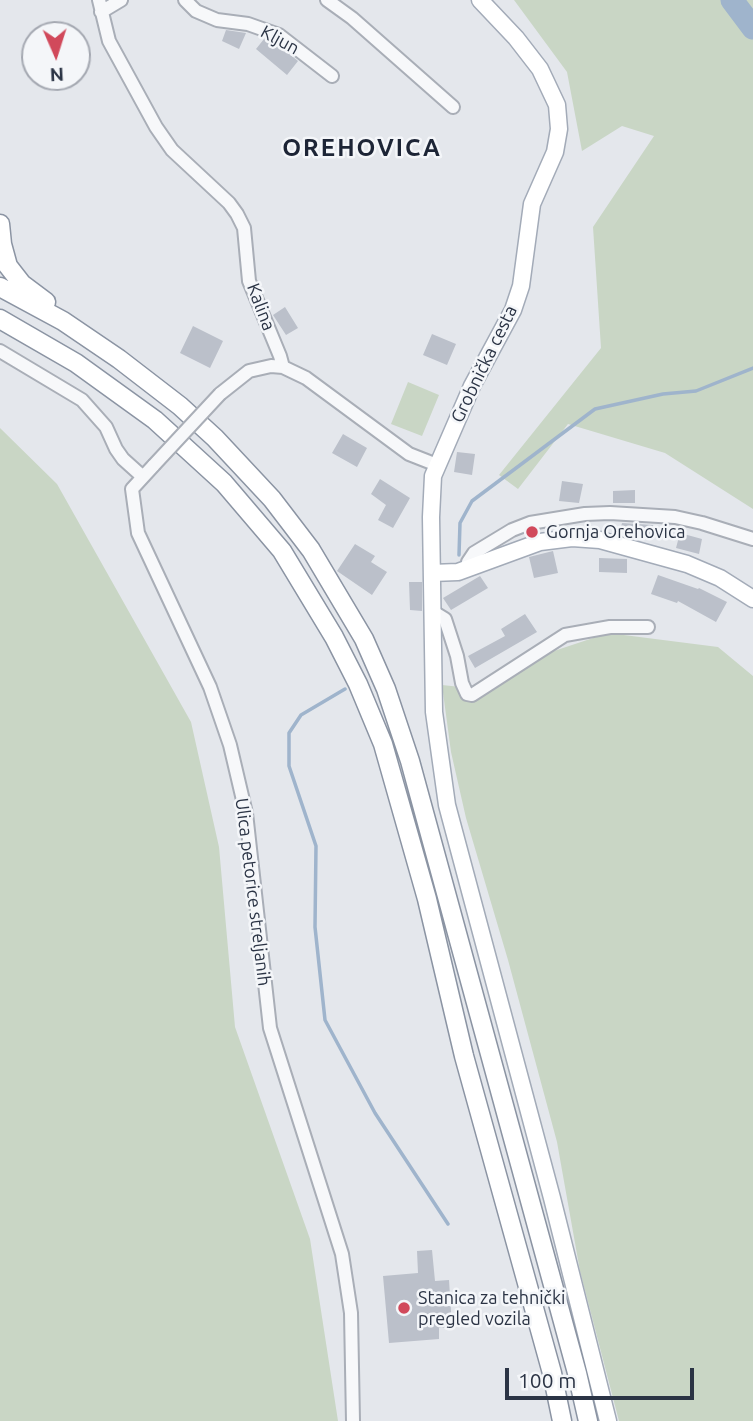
<!DOCTYPE html>
<html>
<head>
<meta charset="utf-8">
<style>
	body { margin:0 }
	#map { position:relative; width:753px; height:1421px; overflow:hidden; background:#e4e7ec; font-family:Ubuntu,sans-serif }
	canvas { display:block }
	.north { position:absolute; left:21px; top:21px; width:70px; height:70px; box-sizing:border-box; background:#f4f6f9; border:2px solid #a4a8b1; border-radius:50%; rotate:177deg; font-size:19px; font-weight:700; line-height:28px; text-align:center; color:#2b3445 }
	.north::after { content:''; display:block; margin:auto; width:24px; height:32px; background:#d1495b; clip-path:polygon(50% 0,100% 100%,50% 72%,0 100%) }
	.scale { position:absolute; left:505px; top:1368px; width:189px; height:32px; box-sizing:border-box; border:4px solid #2b3445; border-top:0; padding-left:9px; font-size:21px; line-height:24px; white-space:nowrap; color:#2b3445; -webkit-text-stroke:5px #f4f6f9; paint-order:stroke }
</style>
</head>
<body>
<div id="map">
<canvas width="753" height="1421"></canvas>
<div class="north">N</div>
<div class="scale">100 m</div>
</div>
<script>
const context = document.querySelector('canvas').getContext('2d');
context.lineJoin = 'round';
function fill(path, color) { context.fillStyle = color; context.fill(path, 'evenodd'); }
const shape = rows => new Path2D(rows.map(r => 'M' + r).join(''));
function stroke(path, color, width, dash) { context.strokeStyle = color; context.lineWidth = width; context.lineCap = dash ? 'butt' : 'round'; context.setLineDash(dash || []); context.stroke(path); }
function label(font, color, halo, rows, align = 'center') {
  context.font = font + ' Ubuntu,sans-serif'; context.lineWidth = 5; context.setLineDash([]); context.textBaseline = 'middle'; context.strokeStyle = halo; context.fillStyle = color; for (const [text, x, y, turn = 0] of rows) {
    context.save(); context.translate(x, y); context.rotate((+turn || 0) * Math.PI / 180); context.textAlign = isNaN(turn) ? turn : align; if (halo) context.strokeText(text, 0, 0); context.fillText(text, 0, 0); context.restore();
  }
}
fill(shape([
	[514,0,753,0,753,509,665,453,568,424,518,489,499,475,601,348,593,227,654,136,622,126,582,151,567,72],
	[408,382,439,395,422,436,391,424],
	[0,428,57,484,191,722,219,847,235,1027,310,1239,338,1421,0,1421],
	[608,633,718,647,753,676,753,1421,619,1421,580,1271,557,1142,508,960,466,818,451,752,442,685,470,688,521,662]
]), '#c9d6c5');
stroke(shape([
	[459,555,460,523,472,501,595,409,663,394,696,391,753,368],
	[345,689,301,715,289,733,289,766,316,846,315,927,325,1020,375,1113,448,1224]
]), '#9fb4cc', 3.5);
stroke(shape([
	[732,0,753,28]
]), '#9fb4cc', 23);
fill(shape([
	[226,30,246,33,239,49,222,41],
	[264,39,275,43,298,61,287,75,256,49],
	[285,307,298,328,286,335,273,315],
	[193,326,223,341,210,368,180,353],
	[432,334,456,344,447,365,423,355],
	[343,434,367,448,357,467,332,453],
	[457,452,475,454,472,475,454,472],
	[380,479,410,498,393,528,378,520,386,505,371,494],
	[562,481,583,484,579,503,559,501],
	[635,490,635,503,613,503,613,491],
	[622,523,653,525,650,538,620,531],
	[680,533,702,539,699,554,676,548],
	[355,544,375,556,371,562,387,572,372,595,337,571],
	[553,551,558,573,534,578,529,557],
	[599,558,627,559,627,573,599,572],
	[658,575,698,589,699,588,727,602,716,622,678,601,677,603,651,594],
	[480,576,488,588,451,610,443,598],
	[409,582,422,582,422,611,410,610],
	[525,614,537,632,475,668,468,656,505,636,501,629],
	[432,1250,435,1281,449,1280,452,1327,439,1328,439,1339,389,1343,383,1276,418,1273,417,1251]
]), '#bbc0ca');
const minor = shape([
	[99,0,109,41,156,127,172,150,229,203,237,214,244,228,249,281,280,356,283,367,306,378,409,454,437,465],
	[185,0,196,11,217,20,248,24,279,35,332,76],
	[327,0,352,18,453,107],
	[101,12,121,0],
	[0,351,82,400,106,427,116,449,123,459,143,477],
	[220,394,249,371,271,366,283,367],
	[154,465,132,489,138,533,210,687,230,745,246,813,270,1028,342,1254,351,1313,353,1421],
	[467,569,468,562,474,553,512,530,530,523,585,514,610,513,675,517,702,523,753,539],
	[432,611,445,619,457,656,462,683,467,694,472,695,565,635,610,627,648,627]
]);
const major = shape([
	[480,0,516,38,540,69,557,105,559,129,555,152,532,204,521,286,513,310,472,386,433,476,431,517,434,712,447,805,552,1198,608,1421],
	[432,573,458,572,540,542,572,538,600,540,687,564,720,578,753,599]
]);
const highway = shape([
	[0,224,2,244,8,266,22,284,46,302],
	[0,287,63,321,119,359,180,406,215,438,272,499,311,550,364,639,386,689,410,761,577,1373,588,1421],
	[0,319,76,363,155,420,224,483,282,551,334,637,358,684,383,744,427,899,464,1056,552,1373,562,1421]
]);
stroke(minor, '#a9aeb7', 16);
stroke(major, '#a3abb8', 19);
stroke(highway, '#8b94a3', 21);
stroke(minor, '#f7f8fa', 12);
stroke(major, '#fff', 16);
stroke(highway, '#fff', 18);
const minorBridge = shape([
	[154,465,220,394]
]);
stroke(minorBridge, '#a9aeb7', 16, []);
stroke(minorBridge, '#f7f8fa', 12);
for (const [x, y, r, color] of [
	[532,532,7,"#d1495b"],
	[404,1308,7,"#d1495b"]
]) { const dot = new Path2D(); dot.arc(x, y, r, 0, 2 * Math.PI); context.fillStyle = color; context.fill(dot); stroke(dot, '#f4f6f9', 2.5); }
label('18px', '#2b3445', '#f4f6f9', [
	["Kljun",280,40,29],
	["Kalina",261,307,69],
	["Grobnička cesta",484,364,-64],
	["Ulica petorice streljanih",253,892,83]
]);
label('18px', '#2b3445', '#f4f6f9', [
	["Gornja Orehovica",546,532],
	["Stanica za tehnički",418,1298],
	["pregled vozila",418,1319]
], 'left');
context.letterSpacing = '2px';
label('bold 24px', '#1d2536', '#f4f6f9', [
	["OREHOVICA",362,148]
]);
context.letterSpacing = '0px';
</script>
</body>
</html>
